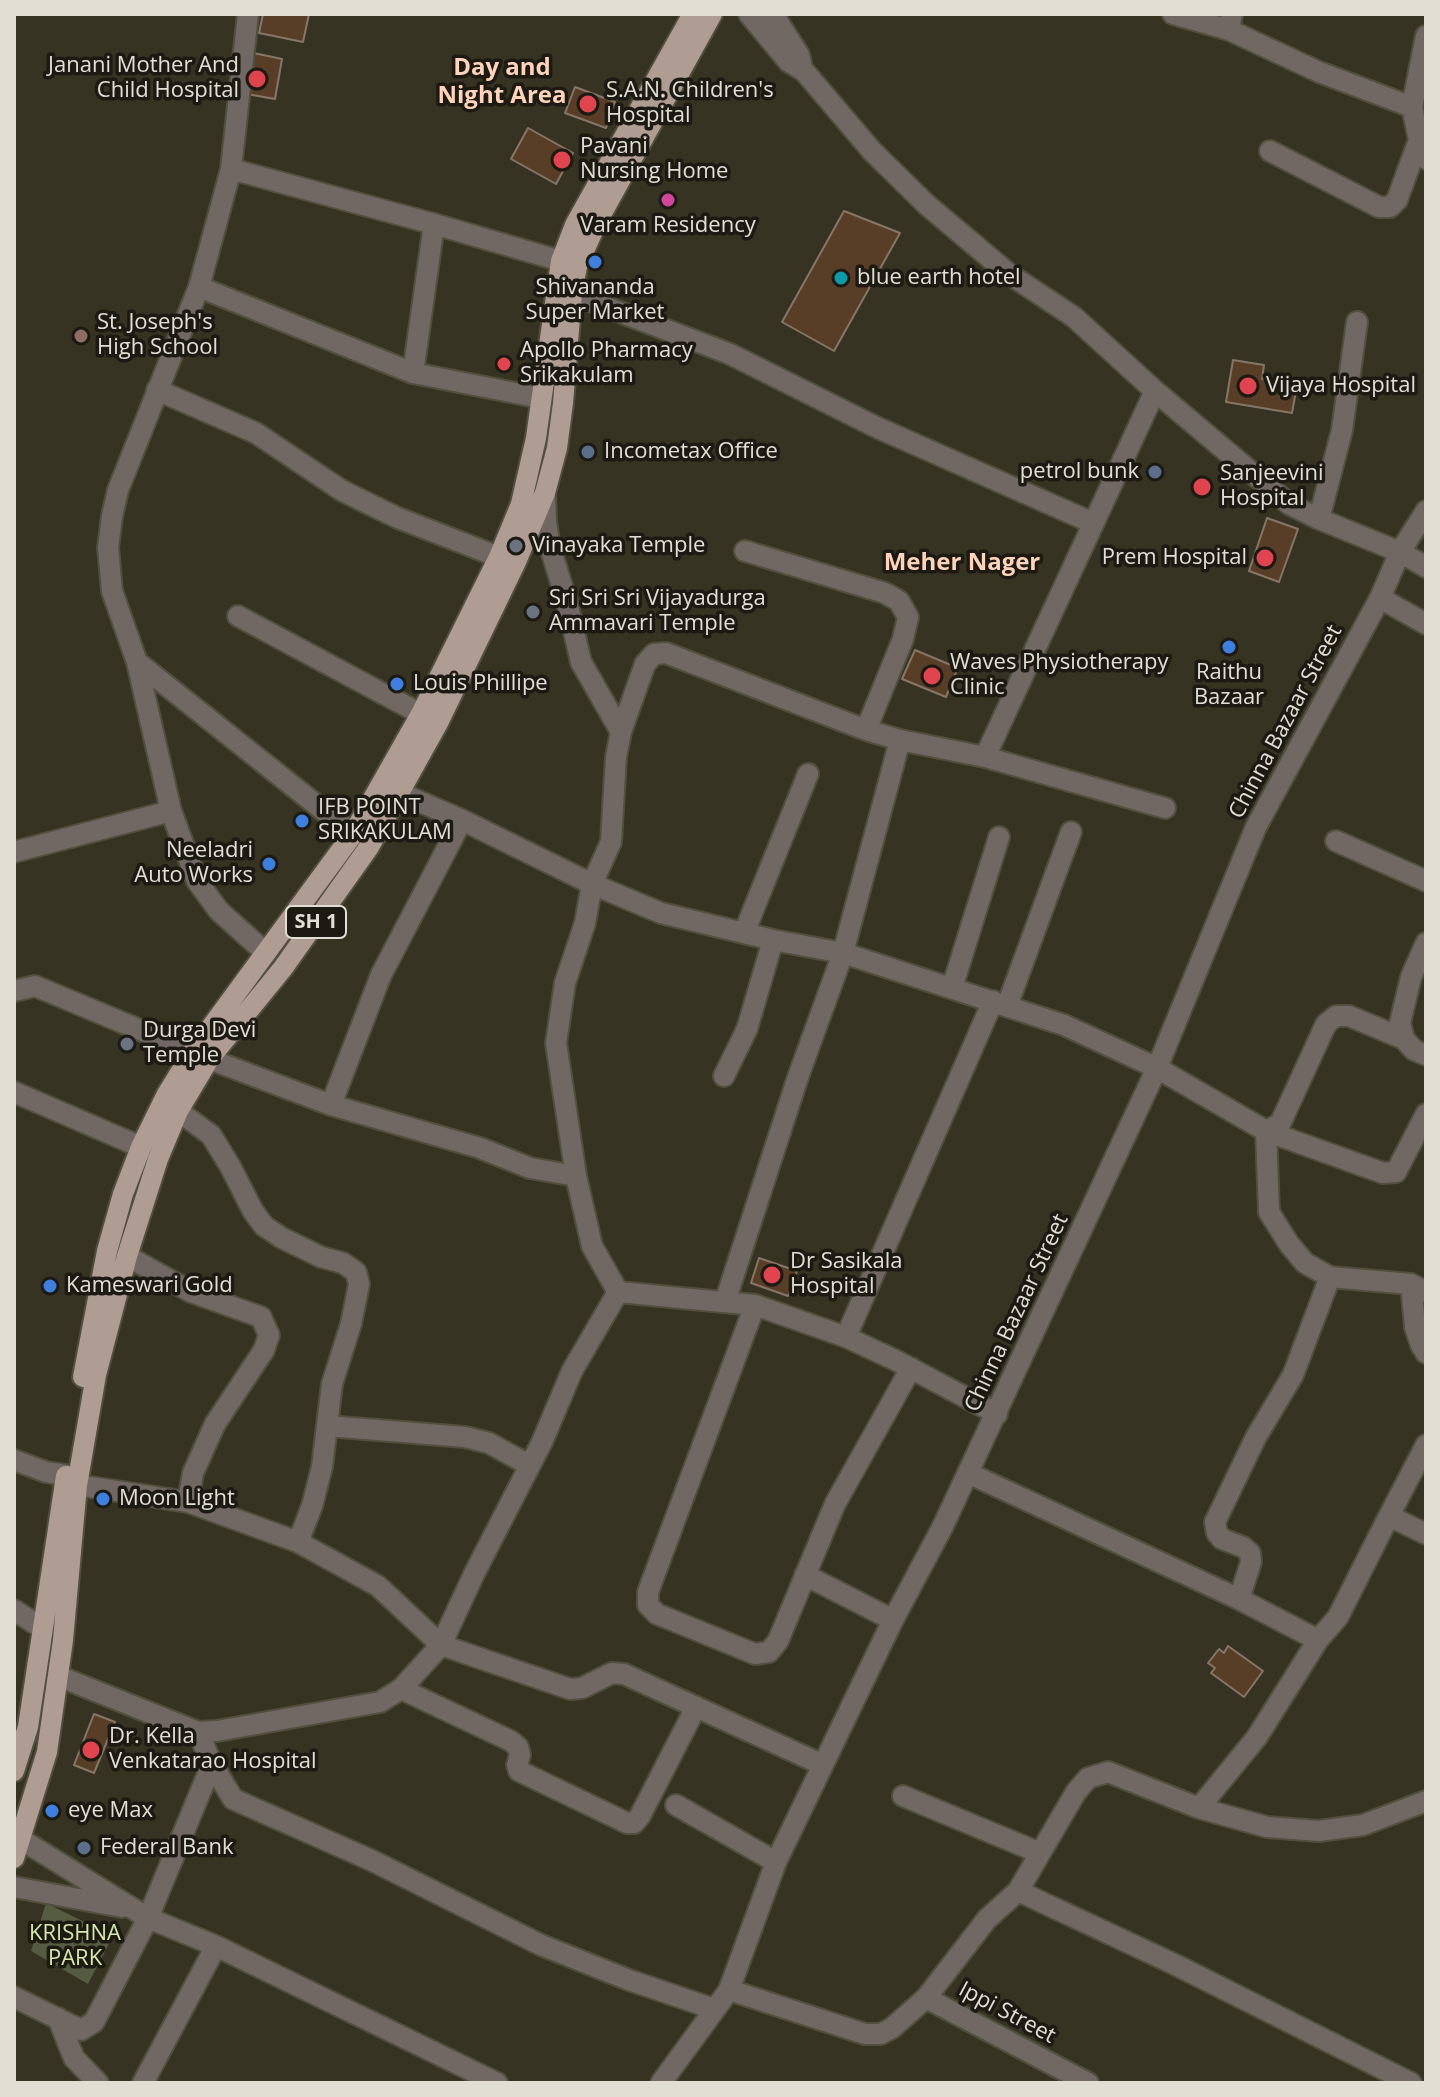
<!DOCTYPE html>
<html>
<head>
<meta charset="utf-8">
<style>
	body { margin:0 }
	#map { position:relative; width:1440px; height:2097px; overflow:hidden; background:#363322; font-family:"Open Sans",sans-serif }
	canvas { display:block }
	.frame { position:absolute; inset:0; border:16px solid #e1dfd4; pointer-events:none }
</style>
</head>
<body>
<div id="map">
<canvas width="1440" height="2097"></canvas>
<div class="frame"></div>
</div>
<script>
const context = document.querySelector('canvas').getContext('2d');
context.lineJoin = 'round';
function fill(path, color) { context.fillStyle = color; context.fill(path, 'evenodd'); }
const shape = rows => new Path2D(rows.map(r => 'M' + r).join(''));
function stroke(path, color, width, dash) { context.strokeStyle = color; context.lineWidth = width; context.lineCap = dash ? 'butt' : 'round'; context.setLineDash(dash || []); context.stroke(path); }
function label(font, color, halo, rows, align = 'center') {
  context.font = font + ' "Open Sans",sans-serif'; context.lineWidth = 7; context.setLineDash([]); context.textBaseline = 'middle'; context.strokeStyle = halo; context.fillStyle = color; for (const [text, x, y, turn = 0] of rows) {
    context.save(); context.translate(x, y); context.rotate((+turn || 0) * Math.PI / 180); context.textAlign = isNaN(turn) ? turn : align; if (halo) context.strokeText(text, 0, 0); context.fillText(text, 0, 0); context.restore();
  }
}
fill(shape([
	[46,1903,113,1936,88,1984,31,1951]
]), '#555c41');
const building = shape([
	[263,14,309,14,303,42,259,33,263,14],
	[249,52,282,59,275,99,241,93,249,52],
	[575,87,615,102,606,128,565,113,575,87],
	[528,128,573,153,556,184,511,159,528,128],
	[844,211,900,233,834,351,782,322,844,211],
	[1233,360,1264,365,1262,379,1297,385,1292,413,1226,402,1233,360],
	[1267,518,1298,529,1279,582,1249,571,1267,518],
	[915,650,958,668,946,697,902,679,915,650],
	[759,1258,797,1271,788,1296,751,1283,759,1258],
	[1228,1646,1263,1671,1244,1697,1211,1673,1215,1668,1208,1663,1219,1649,1224,1653,1228,1646],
	[94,1714,115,1722,94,1773,74,1765,94,1714]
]);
fill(building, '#593e27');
stroke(building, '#867668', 2);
const minor = shape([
	[248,14,231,169,199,287,118,490,112,516,108,548,112,591,137,662,171,811,197,881,219,911,266,953],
	[749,14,789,62,804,71,872,151,927,205,1009,274,1074,317,1155,391,1289,504,1319,519,1400,552,1426,567],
	[773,14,799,55,801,63],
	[1173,14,1229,30],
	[1232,14,1229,30,1319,72,1412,107,1419,140,1426,159],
	[1412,107,1426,36],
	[1270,151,1379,207,1390,207,1397,200,1419,140],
	[231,169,434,224,561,261],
	[199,287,413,373,541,398],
	[572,294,730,354,876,427,1093,523],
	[413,373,434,224],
	[157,390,256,433,341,490,365,502,398,518,499,557],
	[545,493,546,522,550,547,567,602,581,662,621,732,645,664,654,654,666,653,866,730,900,740,985,757,1155,391],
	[1319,519,1342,430,1357,322],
	[745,551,885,593,899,601,908,617,903,639,866,730],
	[1380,598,1426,624],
	[238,616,421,714],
	[137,662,353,834],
	[621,732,616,757,611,842,592,884,585,923,565,983,556,1043,576,1176,592,1246,618,1292,755,1305,846,1337,895,1360,997,1414],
	[985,757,1165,808],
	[400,793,462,820,592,884,661,913,773,940,843,953,1064,1025,1157,1068,1266,1131,1269,1212,1289,1244,1305,1263,1330,1277,1411,1284,1426,1292],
	[1336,841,1426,881],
	[14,852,171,811],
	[744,933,808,774],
	[1426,943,1411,977,1400,1023,1404,1039,1414,1050,1426,1055],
	[952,988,999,837],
	[14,991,35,986,193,1052],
	[1007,1006,1071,832],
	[209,1059,331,1105,480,1148,530,1168,576,1176],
	[724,1076,747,1029,773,940],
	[14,1092,141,1147],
	[331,1105,381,975,462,820],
	[1266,1131,1280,1124,1326,1024,1336,1016,1349,1016,1404,1039],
	[1266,1131,1383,1173,1396,1172,1426,1114],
	[127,1256,191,1292,261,1317,269,1335,264,1350,215,1424,193,1473,188,1502],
	[1411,1284,1415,1327,1421,1345,1426,1353],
	[725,1302,798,1077,843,953,900,740],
	[755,1305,648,1592,648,1605,657,1614,755,1654,769,1652,778,1641,835,1504,911,1368],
	[846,1337,993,1001],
	[327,1426,465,1437,489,1443,529,1465],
	[1426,1445,1389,1516,1426,1534],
	[14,1460,46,1472,66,1475],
	[968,1473,1239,1599],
	[77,1485,188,1502,298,1542,312,1506,322,1467,332,1384,351,1324,359,1284,356,1272,343,1263,321,1257,282,1238,264,1226,253,1211,230,1166,211,1135,178,1111],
	[298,1542,378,1586,441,1645,570,1689,582,1688,612,1673,624,1674,823,1765],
	[805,1575,893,1620],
	[14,1610,42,1628],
	[1318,1640,1239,1599,1251,1562,1250,1553,1243,1547,1222,1539,1217,1533,1215,1522,1256,1437,1293,1375,1330,1277],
	[58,1676,198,1732,217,1731,380,1702,401,1689,441,1645,475,1572,542,1442,572,1371,618,1292],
	[401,1689,511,1741,518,1747,520,1755,517,1765,519,1771,627,1823,634,1823,640,1816,696,1707],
	[198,1732,212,1764,233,1799,373,1861,541,1945,629,1980,714,2009],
	[903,1796,1040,1853],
	[676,1805,776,1862],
	[1199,1808,1257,1737,1318,1640,1338,1617,1389,1516],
	[14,1835,148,1918,216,1946,497,2083],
	[14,1887,122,1907],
	[1018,1891,1076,1792,1088,1778,1108,1772,1199,1808,1267,1827,1319,1831,1363,1825,1426,1801],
	[729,1990,865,2034,881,2034,892,2028,926,1998,1088,2083],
	[14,1997,81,2030,94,2022,148,1918,212,1764],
	[926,1998,987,1919,1018,1891,1176,1965,1411,2083],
	[58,2018,74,2058,98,2083],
	[143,2083,216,1946],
	[661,2083,729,1990,776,1862,893,1620,943,1526,1157,1068,1256,827,1380,598,1400,552,1426,511]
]);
const major = shape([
	[83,1377,107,1251,123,1194,141,1147,167,1094,193,1052,353,834,421,714,499,557,521,504,536,438,561,261,575,225,693,14],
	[14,1771,28,1727,66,1476],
	[14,1858,47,1752,63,1640,77,1485,96,1375,127,1256,158,1159,178,1111,209,1059,283,968,369,847,438,723,515,564,545,493,557,448,563,403,572,294,577,266,597,222,712,14]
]);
stroke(minor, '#514f3e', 24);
stroke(major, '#514f3e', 24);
stroke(minor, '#716864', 20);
stroke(major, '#af9d94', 20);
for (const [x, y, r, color] of [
	[257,79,10,"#e0444e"],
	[588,104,10,"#e0444e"],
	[562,160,10,"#e0444e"],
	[668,200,8,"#d1479c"],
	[595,262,8,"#3f7fe0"],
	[841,278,8,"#0f9aa8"],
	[81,336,8,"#8d6e63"],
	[504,364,8,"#e0444e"],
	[1248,386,10,"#e0444e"],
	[588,452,8,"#5c6f8a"],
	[1155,472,8,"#5c6f8a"],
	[1202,487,10,"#e0444e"],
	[516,546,8,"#6b7280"],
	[1265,558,10,"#e0444e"],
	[533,612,8,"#6b7280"],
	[1229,647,8,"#3f7fe0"],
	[932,676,10,"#e0444e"],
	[397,684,8,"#3f7fe0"],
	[302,821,8,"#3f7fe0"],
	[269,864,8,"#3f7fe0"],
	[127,1044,8,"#6b7280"],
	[772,1275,10,"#e0444e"],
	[50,1286,8,"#3f7fe0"],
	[103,1499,8,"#3f7fe0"],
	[91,1750,10,"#e0444e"],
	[52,1811,8,"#3f7fe0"],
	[84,1848,8,"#5c6f8a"]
]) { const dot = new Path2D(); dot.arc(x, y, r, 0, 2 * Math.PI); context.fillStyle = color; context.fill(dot); stroke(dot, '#1c1a13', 3); }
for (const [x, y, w] of [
	[316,922,60]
]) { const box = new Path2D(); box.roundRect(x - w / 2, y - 16, w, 32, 6); context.fillStyle = '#1c1a13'; context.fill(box); stroke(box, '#e1dfd4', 2); }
label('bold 20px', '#e1dfd4', null, [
	["SH 1",316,922]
]);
label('22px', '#e1dfd4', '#1c1a13', [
	["Janani Mother And",239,66,"right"],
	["Child Hospital",239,91,"right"],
	["S.A.N. Children's",606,91],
	["Hospital",606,116],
	["Pavani",580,147],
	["Nursing Home",580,172],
	["Varam Residency",668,226,"center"],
	["blue earth hotel",857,278],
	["Shivananda",595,288,"center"],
	["Super Market",595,313,"center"],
	["St. Joseph's",97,323],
	["High School",97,348],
	["Apollo Pharmacy",520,351],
	["Srikakulam",520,376],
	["Vijaya Hospital",1266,386],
	["Incometax Office",604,452],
	["petrol bunk",1139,472,"right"],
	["Sanjeevini",1220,474],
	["Hospital",1220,499],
	["Vinayaka Temple",532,546],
	["Prem Hospital",1247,558,"right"],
	["Sri Sri Sri Vijayadurga",549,599],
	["Ammavari Temple",549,624],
	["Waves Physiotherapy",950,663],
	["Clinic",950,688],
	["Raithu",1229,673,"center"],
	["Bazaar",1229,698,"center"],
	["Louis Phillipe",413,684],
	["IFB POINT",318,808],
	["SRIKAKULAM",318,833],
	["Neeladri",253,851,"right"],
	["Auto Works",253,876,"right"],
	["Durga Devi",143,1031],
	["Temple",143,1056],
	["Dr Sasikala",790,1262],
	["Hospital",790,1287],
	["Kameswari Gold",66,1286],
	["Moon Light",119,1499],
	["Dr. Kella",109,1737],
	["Venkatarao Hospital",109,1762],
	["eye Max",68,1811],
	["Federal Bank",100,1848]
], 'left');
label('22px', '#e1dfd4', '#1c1a13', [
	["Chinna Bazaar Street",1286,722,-62],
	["Chinna Bazaar Street",1017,1313,-65],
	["Ippi Street",1007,2013,28]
]);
label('22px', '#d6e7aa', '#1c1a13', [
	["KRISHNA",75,1934],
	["PARK",75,1959]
]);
label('bold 24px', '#ffd4ba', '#1c1a13', [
	["Day and",502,68],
	["Night Area",502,96],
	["Meher Nager",962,563]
]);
</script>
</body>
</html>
